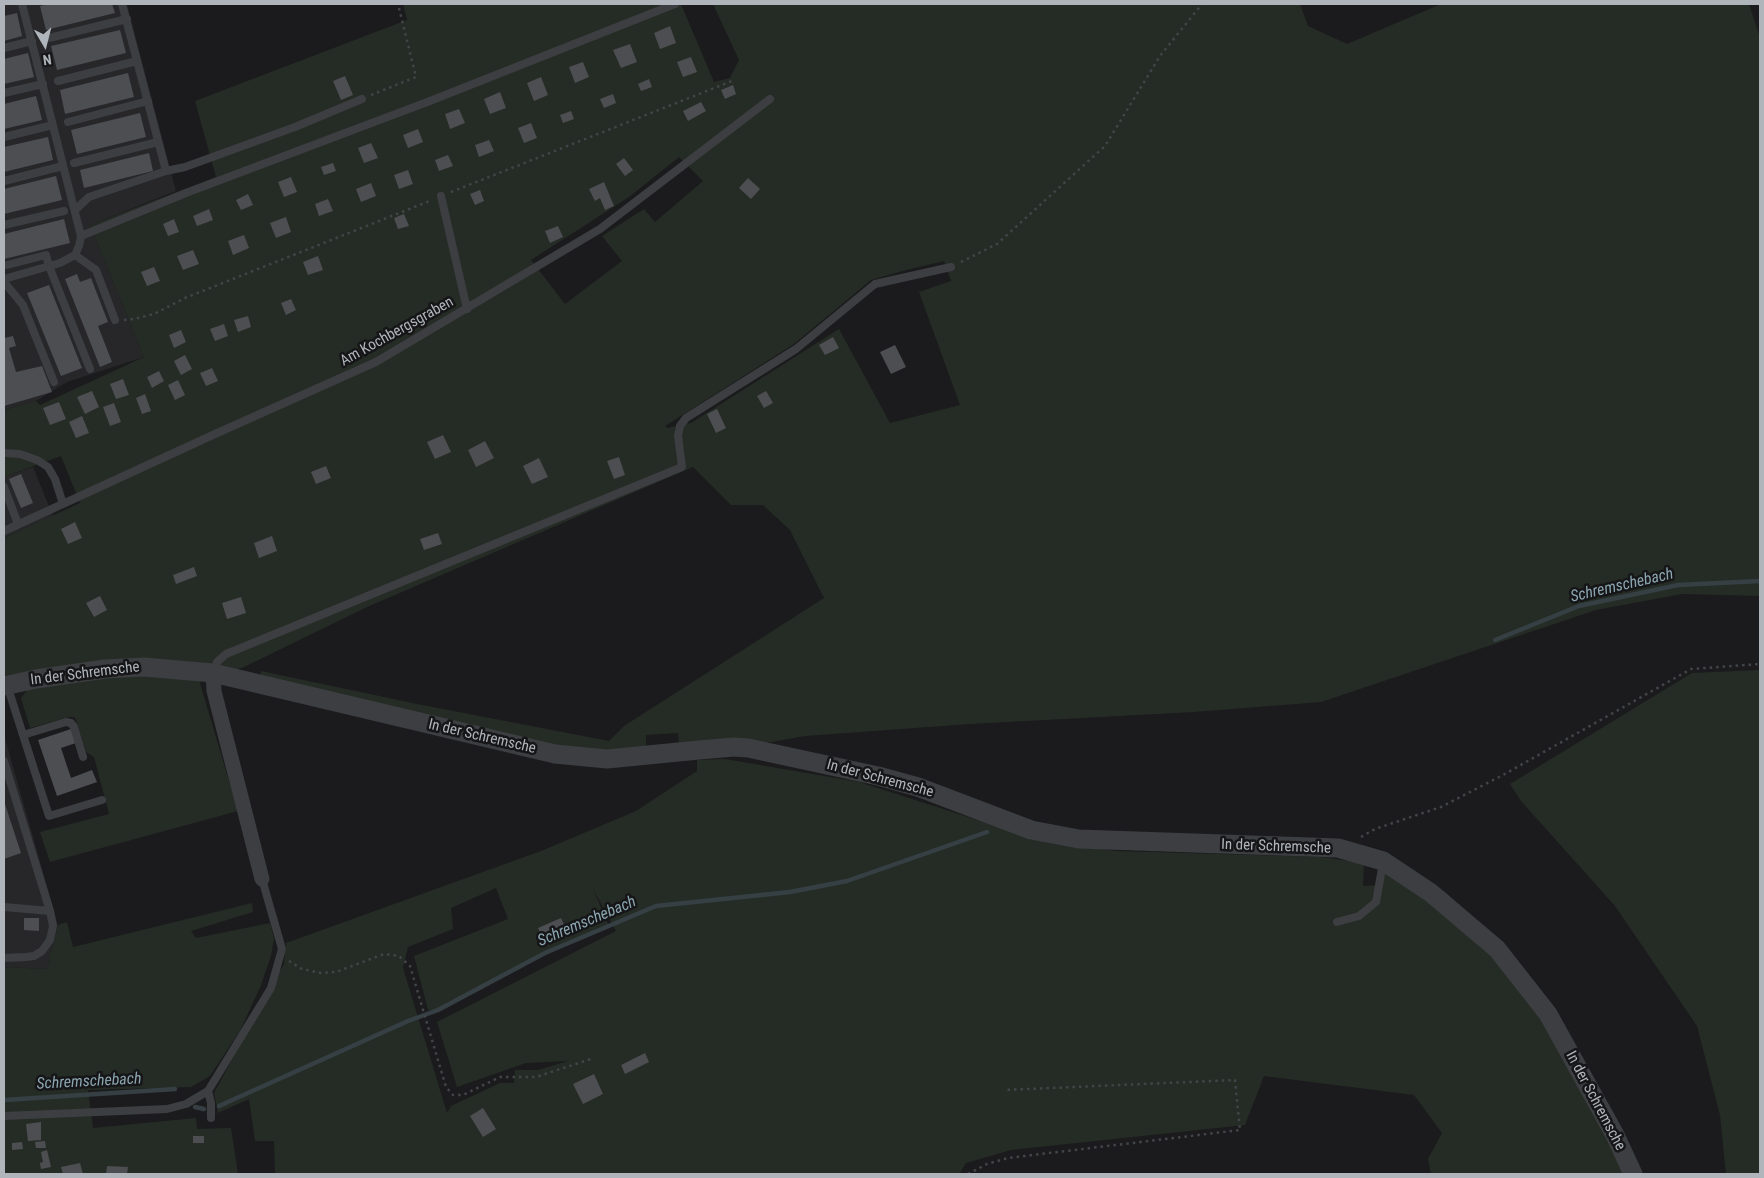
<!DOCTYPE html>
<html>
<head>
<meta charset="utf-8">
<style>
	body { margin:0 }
	#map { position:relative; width:1764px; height:1178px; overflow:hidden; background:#1b1b1d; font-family:"Roboto Condensed",sans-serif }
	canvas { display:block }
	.frame { position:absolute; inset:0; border:5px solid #afb5bb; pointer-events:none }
	.north { position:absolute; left:20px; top:20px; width:50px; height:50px; -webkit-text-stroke:4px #161618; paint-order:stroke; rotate:172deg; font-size:14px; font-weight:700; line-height:20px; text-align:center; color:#afb5bb }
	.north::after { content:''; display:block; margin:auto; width:18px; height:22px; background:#afb5bb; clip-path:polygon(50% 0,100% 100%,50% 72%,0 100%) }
</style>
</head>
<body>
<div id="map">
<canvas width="1764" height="1178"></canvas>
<div class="frame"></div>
<div class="north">N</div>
</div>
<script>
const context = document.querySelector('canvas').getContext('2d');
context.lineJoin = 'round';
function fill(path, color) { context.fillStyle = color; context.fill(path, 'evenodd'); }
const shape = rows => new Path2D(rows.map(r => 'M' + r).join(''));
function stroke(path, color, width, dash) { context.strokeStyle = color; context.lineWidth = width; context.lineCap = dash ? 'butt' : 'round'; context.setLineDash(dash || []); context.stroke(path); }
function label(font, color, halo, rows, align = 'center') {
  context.font = font + ' "Roboto Condensed",sans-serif'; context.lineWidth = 5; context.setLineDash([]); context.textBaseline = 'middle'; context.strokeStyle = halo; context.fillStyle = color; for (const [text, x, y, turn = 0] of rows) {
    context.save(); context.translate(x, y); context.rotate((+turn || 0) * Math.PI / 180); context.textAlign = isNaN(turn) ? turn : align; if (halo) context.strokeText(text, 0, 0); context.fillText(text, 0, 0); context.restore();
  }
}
fill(shape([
	[4,4,127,4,176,191,90,225,144,357,67,382,36,401,4,410],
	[33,467,53,516,4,538,4,477],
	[4,735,58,925,47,969,4,967]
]), '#27272a');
fill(shape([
	[403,4,681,4,714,82,730,78,739,60,713,4,1300,4,1308,26,1347,44,1441,4,1749,4,1760,38,1760,596,1682,594,1596,610,1321,702,1194,712,970,724,805,736,760,744,679,745,678,733,646,735,646,748,609,753,576,750,260,680,261,671,417,704,609,741,624,726,824,598,790,530,763,505,731,505,693,467,367,607,242,668,225,672,4,678,4,538,80,503,61,456,4,477,4,410,36,401,40,405,144,357,90,225,216,177,195,101,407,20],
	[679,157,703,181,655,222,644,209,602,236,622,261,565,304,531,260,629,197],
	[944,261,951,281,919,292,960,405,890,423,839,329,691,423,667,428,665,426,794,344,871,280,906,270],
	[1760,670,1760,1174,1726,1174,1720,1115,1697,1026,1615,906,1521,801,1510,784,1692,673],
	[141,674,199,680,238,811,50,862,40,832,109,814,94,757,86,752,75,717,69,717,30,728,21,698,28,689,105,675],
	[725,759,859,782,990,824,1028,839,1117,851,1321,857,1364,863,1363,886,1381,885,1386,872,1438,906,1443,890,1508,953,1639,1174,1431,1174,1428,1159,1442,1133,1414,1095,1264,1076,1245,1125,1011,1150,966,1163,959,1174,275,1174,274,1141,255,1141,249,1099,218,1113,214,1093,284,964,286,943,541,851,636,811,697,771,697,760],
	[496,888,508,919,414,956,428,1010,438,1010,545,953,609,926,593,889,616,931,437,1022,457,1087,526,1063,568,1061,538,1070,515,1070,514,1083,500,1083,451,1106,447,1113,403,968,408,947,453,929,451,908],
	[252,903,253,912,191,931,196,938,270,923,274,939,271,956,261,985,241,1029,210,1076,191,1087,88,1090,93,1128,196,1118,197,1129,231,1128,238,1174,4,1174,4,967,47,969,58,925,67,922,73,947]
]), '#252c25');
stroke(shape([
	[1495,640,1579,606,1678,585,1760,581],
	[4,1100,175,1089],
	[219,1106,408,1021,438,1010,545,953,656,906,790,892,847,881,987,832],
	[195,1107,204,1109]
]), '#364044', 4.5);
fill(shape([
	[49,4,112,4,115,13,46,30,40,6],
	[17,13,22,36,4,41,4,16],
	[670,26,676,43,660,49,654,33],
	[120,30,126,53,57,70,51,46],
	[630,44,637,62,621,68,613,50],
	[28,53,34,77,4,84,4,59],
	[691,57,697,72,683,77,677,62],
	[583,62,589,77,575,83,569,67],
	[128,73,134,97,65,114,60,90],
	[345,76,353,95,341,100,333,81],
	[541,77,548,95,534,101,527,83],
	[649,79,652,87,641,91,638,84],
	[733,85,736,94,725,99,721,90],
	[500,92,506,108,490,114,484,99],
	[613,94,616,103,604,108,600,99],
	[36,96,42,120,4,129,4,104],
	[701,102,706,111,688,121,683,111],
	[459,109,465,123,450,129,445,114],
	[571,111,574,119,563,123,560,115],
	[140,113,146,137,77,154,71,130],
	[531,123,537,138,524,143,518,128],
	[418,129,423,142,408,148,403,135],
	[48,137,53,160,4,172,4,147],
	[489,140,494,151,479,157,475,145],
	[371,143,378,158,364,163,358,148],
	[149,153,153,171,84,188,80,170],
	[448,155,453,166,439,171,435,160],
	[624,158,633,170,625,176,616,164],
	[333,163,336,171,324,175,321,167],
	[408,170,413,184,399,189,394,175],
	[56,176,62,200,4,214,4,189],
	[291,177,297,192,284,197,278,182],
	[748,178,760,189,751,199,739,188],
	[604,182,614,206,605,210,600,198,595,201,589,189],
	[371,183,376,196,361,202,356,189],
	[480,190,484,201,475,205,470,194],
	[248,194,253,205,241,210,236,200],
	[328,199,333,211,319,216,315,204],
	[209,209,213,220,197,226,193,216],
	[404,214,409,226,398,229,394,218],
	[286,217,291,232,276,238,270,223],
	[64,219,70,243,4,259,4,234],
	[174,219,179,232,168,236,163,224],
	[558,226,563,237,550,243,545,231],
	[244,235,249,248,233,255,228,241],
	[193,250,199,264,183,270,177,256],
	[318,256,323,270,308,275,303,262],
	[154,267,160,281,147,286,141,272],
	[77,274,80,282,91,278,108,322,98,326,112,362,100,367,65,279],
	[49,285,82,368,61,376,27,293],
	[291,299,296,310,286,315,281,303],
	[248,316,251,327,238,332,234,320],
	[224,324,228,336,215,341,210,329],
	[181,330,186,342,174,348,169,335],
	[13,336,16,346,9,348,16,372,42,366,52,392,4,406,4,338],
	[833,337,839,348,825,355,819,345],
	[895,345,906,367,891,374,880,352],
	[185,355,192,369,181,375,174,361],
	[212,368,218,381,206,386,200,373],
	[159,371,164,381,152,388,147,377],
	[123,379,129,395,116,399,110,384],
	[178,380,185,395,175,400,168,385],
	[92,391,99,407,85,414,77,397],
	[766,391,773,403,764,408,757,396],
	[145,394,151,411,142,414,136,398],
	[59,402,66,419,50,425,43,408],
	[114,403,121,422,110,426,103,407],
	[717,409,726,428,716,433,707,414],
	[82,416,89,433,76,438,69,422],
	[443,435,451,452,435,459,427,442],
	[485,441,494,458,476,467,468,450],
	[619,457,625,475,614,479,607,461],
	[539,458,548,477,532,484,523,466],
	[326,466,331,478,316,484,311,472],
	[21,474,33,503,21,508,9,479],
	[75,522,82,538,68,544,61,529],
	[438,533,442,544,424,550,420,539],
	[272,536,277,551,259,558,254,543],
	[194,567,197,576,176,584,173,575],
	[100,596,107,610,94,617,86,603],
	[241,597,246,613,227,619,222,603],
	[71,729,76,743,61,748,71,778,92,770,97,782,57,796,38,740],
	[4,801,21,853,4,859],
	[24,918,39,918,39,931,24,930],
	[561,918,565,927,542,937,538,928],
	[645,1053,649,1062,625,1074,621,1065],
	[594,1074,603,1094,583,1104,573,1084],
	[483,1108,496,1129,483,1137,470,1116],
	[41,1122,41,1140,28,1141,26,1124],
	[193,1136,204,1136,204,1143,193,1143],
	[45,1141,46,1148,36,1148,35,1142],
	[22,1142,23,1149,12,1150,12,1143],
	[47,1150,51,1167,41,1169,40,1163,43,1162,41,1152],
	[80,1163,83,1174,63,1174,61,1167],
	[107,1166,128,1167,127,1174,106,1174]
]), '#4d4e52');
stroke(shape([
	[371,95,416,77,398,4],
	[451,192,732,81],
	[961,262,997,244,1105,146,1160,56,1202,4],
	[124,320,134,319,154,314,185,298,432,200],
	[1361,837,1375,829,1441,807,1503,775,1691,669,1760,664],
	[289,961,302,969,321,973,336,972,384,954,399,956,410,966,446,1087,453,1095,463,1095,500,1077,536,1077,594,1058],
	[968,1174,987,1164,1008,1158,1240,1130,1235,1080,1005,1090]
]), '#424548', 2.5, [2.5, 4]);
stroke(shape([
	[22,4,81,236],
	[49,38,127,19],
	[4,48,32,41],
	[58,81,137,61],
	[4,93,43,84],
	[68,122,148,101],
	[4,137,53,125],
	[74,163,158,142],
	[166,171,185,167,295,127,362,99],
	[4,181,63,166],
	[441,196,467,309],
	[75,210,89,197,166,171,122,4],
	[4,225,64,211],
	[75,255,96,270,115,320],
	[7,265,46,255,49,266,90,369],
	[4,279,60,263,75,255,79,246,81,236,186,193,430,101,675,4],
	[4,282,23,305,54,382],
	[4,453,20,454,37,460,48,467,55,479,63,504],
	[4,487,18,524],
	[4,531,215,434,376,362,600,229,770,99],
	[213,673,217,662,226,654,682,467,678,436,680,426,686,418,796,349,875,284,951,267],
	[7,685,49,816,102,800],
	[23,735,66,722,71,723,74,727,83,757],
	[4,761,50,911,53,926,50,940,42,951,34,956,26,957,4,958],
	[4,907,50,911],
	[1337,922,1359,916,1376,902,1383,863],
	[208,1091,211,1103,211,1118],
	[4,1116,167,1109,186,1104,208,1091,271,988,282,949,262,879]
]), '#3c3e41', 8);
stroke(shape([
	[213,673,214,691,262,879]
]), '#3c3e41', 15);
stroke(shape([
	[4,686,36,679,105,669,144,667,213,673,555,754,607,759,699,750,734,747,748,748,878,776,918,787,1031,830,1079,839,1338,848,1383,861,1431,893,1497,949,1548,1014,1615,1135,1633,1174]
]), '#3c3e41', 19);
label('15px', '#afb5bb', '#161618', [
	["Am Kochbergsgraben",397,332,-29],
	["In der Schremsche",85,674,-7],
	["In der Schremsche",482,737,13],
	["In der Schremsche",880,779,15],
	["In der Schremsche",1276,847,2],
	["In der Schremsche",1595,1101,62]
]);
label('italic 16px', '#8ba6b1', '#161618', [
	["Schremschebach",1622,586,-13],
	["Schremschebach",587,922,-23],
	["Schremschebach",89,1082,-3]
]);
</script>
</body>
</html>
